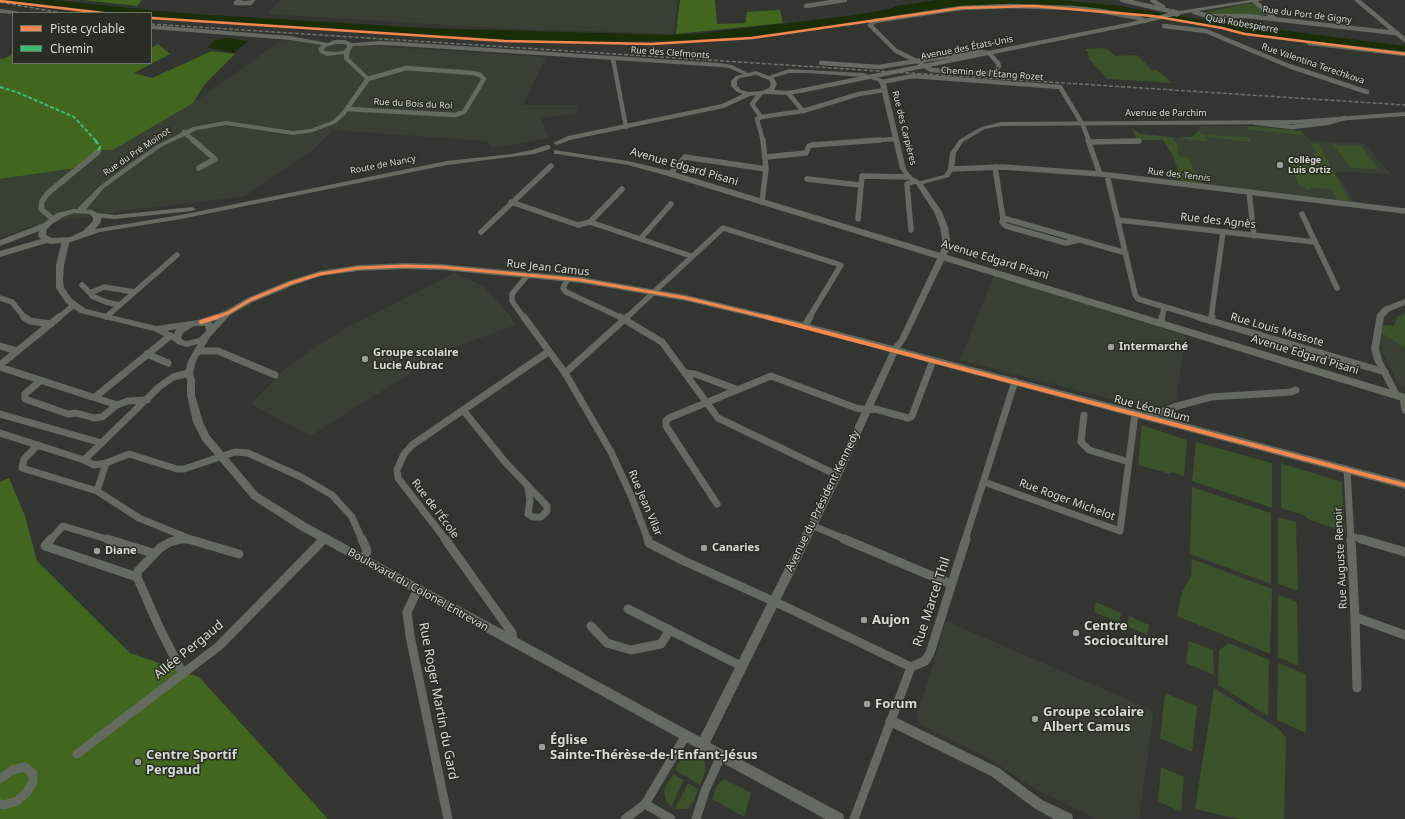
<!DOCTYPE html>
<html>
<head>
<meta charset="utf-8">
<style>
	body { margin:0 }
	#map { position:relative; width:1405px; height:819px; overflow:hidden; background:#323530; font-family:"Noto Sans",sans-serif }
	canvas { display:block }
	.legend { position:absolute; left:12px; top:12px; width:140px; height:52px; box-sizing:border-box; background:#282e23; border:1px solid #6d7369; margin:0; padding:5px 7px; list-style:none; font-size:12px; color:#d5dad3 }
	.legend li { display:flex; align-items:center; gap:8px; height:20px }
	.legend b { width:20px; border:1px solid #6d7369 }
</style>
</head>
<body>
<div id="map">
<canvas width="1405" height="819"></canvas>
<ul class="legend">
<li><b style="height:5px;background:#f5874c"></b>Piste cyclable</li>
<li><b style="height:5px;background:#3abd76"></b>Chemin</li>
</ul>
</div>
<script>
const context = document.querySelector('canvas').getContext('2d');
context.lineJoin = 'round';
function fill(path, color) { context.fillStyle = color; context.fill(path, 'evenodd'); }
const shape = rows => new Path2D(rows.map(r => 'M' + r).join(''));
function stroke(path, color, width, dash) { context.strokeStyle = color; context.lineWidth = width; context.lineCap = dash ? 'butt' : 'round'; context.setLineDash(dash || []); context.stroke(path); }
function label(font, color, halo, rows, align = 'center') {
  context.font = font + ' "Noto Sans",sans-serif'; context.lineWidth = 3; context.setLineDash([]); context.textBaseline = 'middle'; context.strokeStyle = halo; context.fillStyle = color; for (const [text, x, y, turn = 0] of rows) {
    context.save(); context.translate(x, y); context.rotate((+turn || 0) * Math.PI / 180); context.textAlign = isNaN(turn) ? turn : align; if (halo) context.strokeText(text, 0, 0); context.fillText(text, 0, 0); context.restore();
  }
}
fill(shape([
	[280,0,678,0,673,34,498,28,268,14],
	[282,40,546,57,523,105,579,105,575,114,541,118,549,138,492,148,486,141,333,130,314,149,245,196,124,211,36,225,0,238,0,179,76,168,100,150,114,150,193,103],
	[1202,126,1256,126,1300,131,1312,141,1363,143,1391,174,1335,172,1346,186,1353,202,1181,181,1174,158,1163,140,1138,140,1131,128,1140,134,1180,138,1192,137],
	[455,273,483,286,502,305,516,325,451,348,310,436,251,404,283,371,315,347,344,329],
	[994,275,1186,336,1176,400,1153,410,960,360],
	[1405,313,1405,387,1399,385,1381,350,1383,325,1394,326,1397,317],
	[946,621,1154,711,1139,819,1097,819,1037,790,986,757,923,726,918,721,917,716]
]), '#374032');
fill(shape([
	[1251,3,1256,5,1266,15,1219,16,1201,13],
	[1106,48,1115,56,1137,55,1152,70,1157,70,1172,83,1107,79,1087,57,1089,57,1087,53,1088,53,1085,49],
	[1247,126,1300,131,1305,135,1249,130,1247,130],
	[1131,128,1140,134,1172,137,1179,147,1177,153,1181,157,1188,157,1197,175,1202,175,1203,184,1181,181,1174,158,1163,140,1138,140],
	[1198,131,1204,135,1248,137,1251,142,1206,137,1208,141,1190,140,1179,137,1192,137],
	[1311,143,1319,144,1349,201,1337,200,1331,189,1310,188,1310,190,1299,186,1291,164,1296,164,1294,162,1305,164,1316,153],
	[1333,145,1361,146,1379,169,1351,168],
	[1405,313,1405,348,1382,333,1383,325,1394,326,1397,317],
	[1142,425,1187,440,1184,476,1172,472,1171,474,1138,465],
	[1196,442,1272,463,1272,508,1192,481],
	[1281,463,1342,482,1345,532,1307,519,1306,516,1281,508],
	[1192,487,1271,513,1271,584,1190,554],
	[1278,517,1296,522,1298,591,1278,584],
	[1192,559,1272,589,1270,654,1177,616,1182,592,1191,576],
	[1278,595,1297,602,1298,666,1278,657],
	[1096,602,1121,613,1119,623,1094,612],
	[1129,616,1149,625,1147,635,1127,626],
	[1189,641,1213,650,1214,675,1186,663],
	[1229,643,1269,660,1268,716,1218,685,1219,650],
	[1278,663,1306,674,1306,733,1277,720],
	[1214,688,1279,729,1286,738,1284,819,1238,819,1195,809],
	[1165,693,1197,706,1192,752,1160,738],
	[687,753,695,754,704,760,706,771,700,785,675,770,681,759],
	[1161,767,1184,777,1181,812,1158,801],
	[673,774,684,780,671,807,666,801,664,790],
	[724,779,751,793,744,817,712,799,718,784],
	[688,783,698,789,694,801,687,809,675,809]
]), '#3b5129');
fill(shape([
	[83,0,142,0,137,6],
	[680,0,715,0,717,24,745,23,747,12,780,10,783,23,676,34],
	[158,44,170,54,134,73,152,78,212,51,235,54,204,85,193,103,113,150,100,150,76,168,0,179,0,58,3,59,13,54,13,63,151,63,151,48],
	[9,478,25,516,37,561,130,653,199,677,328,819,0,819,0,482]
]), '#42661e');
fill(shape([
	[5,0,53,0,179,13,424,28,671,35,703,33,840,17,890,9,896,6,939,0,1058,0,1113,5,1209,21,1405,46,1405,52,1295,39,1236,31,1151,15,1083,7,1002,5,872,19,798,31,741,37,671,41,582,42,516,40,170,18,151,16,151,13,120,13],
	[227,38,248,41,234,53,210,48,208,47,215,40]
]), '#192e06');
stroke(shape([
	[239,0,236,3,250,3,253,0],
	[1122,0,1170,11],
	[1152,0,1163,7],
	[1253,0,1275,19],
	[1357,0,1405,40],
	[806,6,845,0],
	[1194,12,1208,16,1247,16,1395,33],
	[1164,26,1206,31,1289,66,1367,92],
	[1309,43,1405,54],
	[980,52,989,53,998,63,999,66,995,72,985,74,931,70,917,61,980,52],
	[613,59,626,127],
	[917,61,896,51,870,25,875,21,961,8,1011,6,1073,8,1101,11,1139,18,1145,21],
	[821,63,879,67,917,61],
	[882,82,913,76,1060,87,1083,125,1089,141],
	[760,94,752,104,761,117,803,111,788,93],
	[347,109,455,115,464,112,484,79,480,75,473,73,406,68,368,79],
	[803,111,859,94,885,90],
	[761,117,757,119,763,141],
	[1256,123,1292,127,1327,123,1345,118],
	[184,132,194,141],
	[866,141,895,139],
	[1135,141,1139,141]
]), '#636a60', 4.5);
stroke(shape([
	[193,140,215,159,199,168],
	[1088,140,1100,174],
	[1089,142,1139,141],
	[766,157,806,153,809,146,812,145,880,140],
	[995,167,1003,218,1126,253],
	[951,169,1003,167,1100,174,1405,211],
	[670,174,685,157,766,169],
	[1107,175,1135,294,1138,299,1202,318],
	[807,179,860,185],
	[1249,192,1254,236],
	[511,202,578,225,590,222,691,256],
	[762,202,766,169,763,140],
	[1302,214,1337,288],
	[1003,218,1002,222,1006,226,1066,243,1079,240],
	[53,219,41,209,42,201,48,193,98,152],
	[858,219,862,176,909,177],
	[1118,220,1315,242],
	[590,222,622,189],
	[911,230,907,184,915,181],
	[481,232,551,166],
	[641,238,671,204],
	[567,280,563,288,566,292,622,318],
	[82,285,90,293],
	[0,298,12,302,25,318],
	[119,305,106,302,92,296,90,293,104,287,134,292],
	[106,317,177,255],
	[58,318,74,305],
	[524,318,512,301,512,294,527,276],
	[626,318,723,228,841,265,809,318],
	[1162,318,1164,307],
	[1211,318,1223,232]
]), '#636a60', 5.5);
stroke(shape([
	[24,317,30,321,51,324],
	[524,317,565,373],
	[620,317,662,342,718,418,837,475],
	[627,317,565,373,611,452,632,498,648,540],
	[1198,317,1385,372],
	[1211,321,1212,317],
	[1161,323,1162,317],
	[805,326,810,317],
	[0,346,17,351],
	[198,351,218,351,275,375],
	[147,354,168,363],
	[0,365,59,317],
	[0,367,117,405,128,401,147,400],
	[685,373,695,374,736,389],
	[40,381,25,394,25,399,68,414,76,413,94,418,102,417,117,405],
	[95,397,170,336],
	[1403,398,1405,410],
	[463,410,506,463,547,506,547,511,541,517,533,517,528,514,530,500,528,488],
	[0,414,102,443],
	[1084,415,1081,442,1089,450,1129,462],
	[1148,417,1174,407,1211,397,1291,392,1296,390],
	[0,433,84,460,94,465,106,463,129,454,177,469,184,469,235,452,248,453,301,477,332,495,352,517,362,540],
	[38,445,24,459,22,468,97,491,139,518,188,538],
	[84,460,159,387,173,377,189,373],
	[1347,470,1351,540],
	[984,482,1120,531,1135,414],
	[97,491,106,463],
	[717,504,666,426,666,421,669,418,771,376,856,408,867,410,875,409,908,418,912,416,933,360],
	[811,525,847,540],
	[1351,536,1365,540],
	[50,540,63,526,110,540],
	[177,540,191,540],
	[323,540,325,538],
	[446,540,398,478,397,470,404,454,412,445,548,352],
	[965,540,1015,381]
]), '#636a60', 7);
stroke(shape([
	[51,539,45,546,137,577],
	[107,539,153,553],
	[181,539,170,542,160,548,138,571,137,577,159,627,183,674],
	[188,539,239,554],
	[362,539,367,551,364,560],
	[445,539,512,633,513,642],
	[648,539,649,543,682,560,784,606,911,667],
	[844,539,951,584],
	[1351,539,1355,617,1405,635],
	[1361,539,1405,552],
	[418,589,407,612,410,636,448,819],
	[628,609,741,666],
	[1355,617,1357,688],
	[591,626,607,643,631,650,661,644,670,630],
	[911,667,925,661,930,653,966,539],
	[77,754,219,646,324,539],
	[0,779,12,770,25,767,33,774,33,782,27,792,17,801,4,805,0,804],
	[645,804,671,819],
	[625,819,645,804,685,737],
	[696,819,705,791,721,756],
	[854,819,911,667]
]), '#636a60', 9);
fill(shape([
	[0,9,16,11,19,13,13,13,13,14,0,13,0,9],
	[151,25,290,36,328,43,334,40,345,40,352,43,380,41,400,42,720,63,732,65,750,74,747,76,729,68,720,67,400,46,380,45,353,46,350,51,349,58,371,79,345,115,336,123,313,132,293,135,226,125,197,130,161,147,104,188,84,212,78,212,78,208,100,186,121,170,157,145,193,127,226,121,293,131,310,129,332,121,341,113,365,79,344,59,344,54,327,56,320,53,318,49,322,45,290,40,151,29,151,25],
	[335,44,344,44,347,45,347,47,343,51,336,52,324,51,324,49,326,47,335,44],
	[789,69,863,73,882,79,886,84,906,169,911,176,920,181,944,175,948,169,950,153,959,140,981,127,1001,122,1296,120,1405,112,1405,116,1296,124,1001,126,985,129,963,142,956,153,954,169,949,177,923,184,942,212,948,227,951,246,906,340,900,348,1405,481,1405,489,897,354,842,475,710,743,843,814,844,819,825,819,703,752,698,750,697,748,300,530,252,499,202,440,193,422,187,395,187,380,185,373,188,361,198,344,187,347,177,344,174,341,154,331,80,313,66,303,56,288,56,265,62,240,66,238,70,240,64,265,63,279,64,288,72,299,86,309,156,326,198,320,225,311,247,298,288,281,320,271,358,265,405,263,441,264,581,277,686,295,805,323,893,346,899,339,943,246,940,227,934,212,916,184,907,178,900,169,880,84,878,81,863,77,808,73,789,73,769,79,766,77,789,69],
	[405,269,441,270,581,283,686,301,805,329,890,352,832,475,700,737,308,524,258,493,209,435,203,422,195,395,195,380,193,373,196,361,210,337,230,315,253,302,294,285,321,276,358,271,405,269],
	[217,320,213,324,211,322,217,320],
	[194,326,205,326,206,331,199,338,187,341,183,340,181,338,183,333,194,326],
	[176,329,174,334,167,331,176,329],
	[1405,299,1405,305,1390,311,1384,317,1379,349,1382,360,1401,396,1397,399,1394,398,1374,360,1371,349,1377,314,1384,307,1405,299],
	[891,715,999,768,1042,800,1072,814,1073,819,1054,819,1034,808,991,776,887,725,885,721,887,717,891,715]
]), '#636a60');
fill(shape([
	[1250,0,1264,0,1181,14,1177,17,1174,16,1127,27,801,93,788,95,766,94,750,96,724,108,570,140,557,145,553,143,568,136,722,104,743,94,737,92,731,86,731,81,736,76,756,71,774,78,777,84,774,90,788,91,1127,23,1168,13,1168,11,1173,9,1179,11,1250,0],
	[756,75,769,80,771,84,769,88,762,91,749,92,741,90,737,86,737,81,740,78,756,75],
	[547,145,550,145,550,149,534,154,447,165,181,219,100,232,71,242,51,244,47,243,0,257,0,251,41,239,38,236,39,231,0,246,0,240,44,223,57,213,74,209,92,210,97,213,115,215,192,207,196,209,192,211,115,219,101,218,101,222,95,229,181,215,447,161,511,154,532,150,547,145],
	[74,213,90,214,93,218,93,221,83,231,70,237,52,238,46,235,47,229,52,224,63,217,74,213],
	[554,150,628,161,674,172,1405,394,1405,402,668,176,628,165,557,154,554,154,554,150]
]), '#656c60');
stroke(shape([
	[0,2,61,13],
	[151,24,1405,105]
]), '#6e726b', 1.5, [4, 2]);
stroke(shape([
	[0,87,19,93,74,117,96,141]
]), '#3abd76', 2, [4, 2]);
stroke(shape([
	[95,140,100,147,98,152]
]), '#3abd76', 2.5, [5, 2.5]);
stroke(shape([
	[0,1,103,13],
	[151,18,504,41,651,44,752,38,961,8,1034,6,1153,16,1222,28,1245,34,1405,54]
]), '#f5874c', 2.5);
stroke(shape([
	[214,318,228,313,250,300,291,283,320,274,358,268,405,266,441,267,581,280,686,298,770,318]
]), '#f5874c', 3);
stroke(shape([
	[766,317,1405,485],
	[201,322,217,317]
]), '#f5874c', 4);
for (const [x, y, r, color] of [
	[1280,165,4,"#9ca09a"],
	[1111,347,4,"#9ca09a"],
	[365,359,4,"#9ca09a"],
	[704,548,4,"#9ca09a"],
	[97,551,4,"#9ca09a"],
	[864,620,4,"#9ca09a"],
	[1076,633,4,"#9ca09a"],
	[867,704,4,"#9ca09a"],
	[1035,719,4,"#9ca09a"],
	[542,747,4,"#9ca09a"],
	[138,762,4,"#9ca09a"]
]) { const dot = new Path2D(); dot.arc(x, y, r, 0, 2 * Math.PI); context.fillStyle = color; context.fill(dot); stroke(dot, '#282e23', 1.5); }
label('9px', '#d5dad3', '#282e23', [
	["Rue du Port de Gigny",1307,15,7],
	["Quai Robespierre",1242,24,10],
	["Avenue des États-Unis",967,48,-11],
	["Rue des Clefmonts",670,53,4],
	["Rue Valentina Terechkova",1313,64,19],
	["Chemin de l'Étang Rozet",992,74,4],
	["Rue du Bois du Roi",413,104,3],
	["Avenue de Parchim",1166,113],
	["Rue des Carpières",904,128,76],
	["Rue du Pré Moinot",137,152,-34],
	["Route de Nancy",383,165,-11],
	["Rue des Tennis",1179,175,7]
]);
label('bold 9px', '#d5dad3', '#282e23', [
	["Collège",1288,160],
	["Luis Ortiz",1288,170]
], 'left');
label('11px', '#d5dad3', '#282e23', [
	["Avenue Edgard Pisani",684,167,16],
	["Rue des Agnès",1218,221,6],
	["Avenue Edgard Pisani",995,260,17],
	["Rue Jean Camus",548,268,6],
	["Rue Louis Massote",1277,330,16],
	["Avenue Edgard Pisani",1305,355,17],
	["Rue Léon Blum",1152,409,15],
	["Rue Roger Michelot",1067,500,20],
	["Avenue du Président Kennedy",823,501,-64],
	["Rue Jean Vilar",645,503,67],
	["Rue de l'École",435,509,53],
	["Rue Auguste Renoir",1341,558,-93],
	["Boulevard du Colonel Entrevan",418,590,29]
]);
label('bold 11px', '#d5dad3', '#282e23', [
	["Intermarché",1119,347],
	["Groupe scolaire",373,353],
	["Lucie Aubrac",373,366],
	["Canaries",712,548],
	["Diane",105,551]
], 'left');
label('13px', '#d5dad3', '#282e23', [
	["Rue Marcel Thil",932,602,-72],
	["Allée Pergaud",189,650,-39],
	["Rue Roger Martin du Gard",438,701,79]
]);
label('bold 13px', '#d5dad3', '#282e23', [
	["Aujon",872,620],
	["Centre",1084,626],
	["Socioculturel",1084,641],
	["Forum",875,704],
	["Groupe scolaire",1043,712],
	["Albert Camus",1043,727],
	["Église",550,740],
	["Sainte-Thérèse-de-l'Enfant-Jésus",550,755],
	["Centre Sportif",146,755],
	["Pergaud",146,770]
], 'left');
</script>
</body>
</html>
